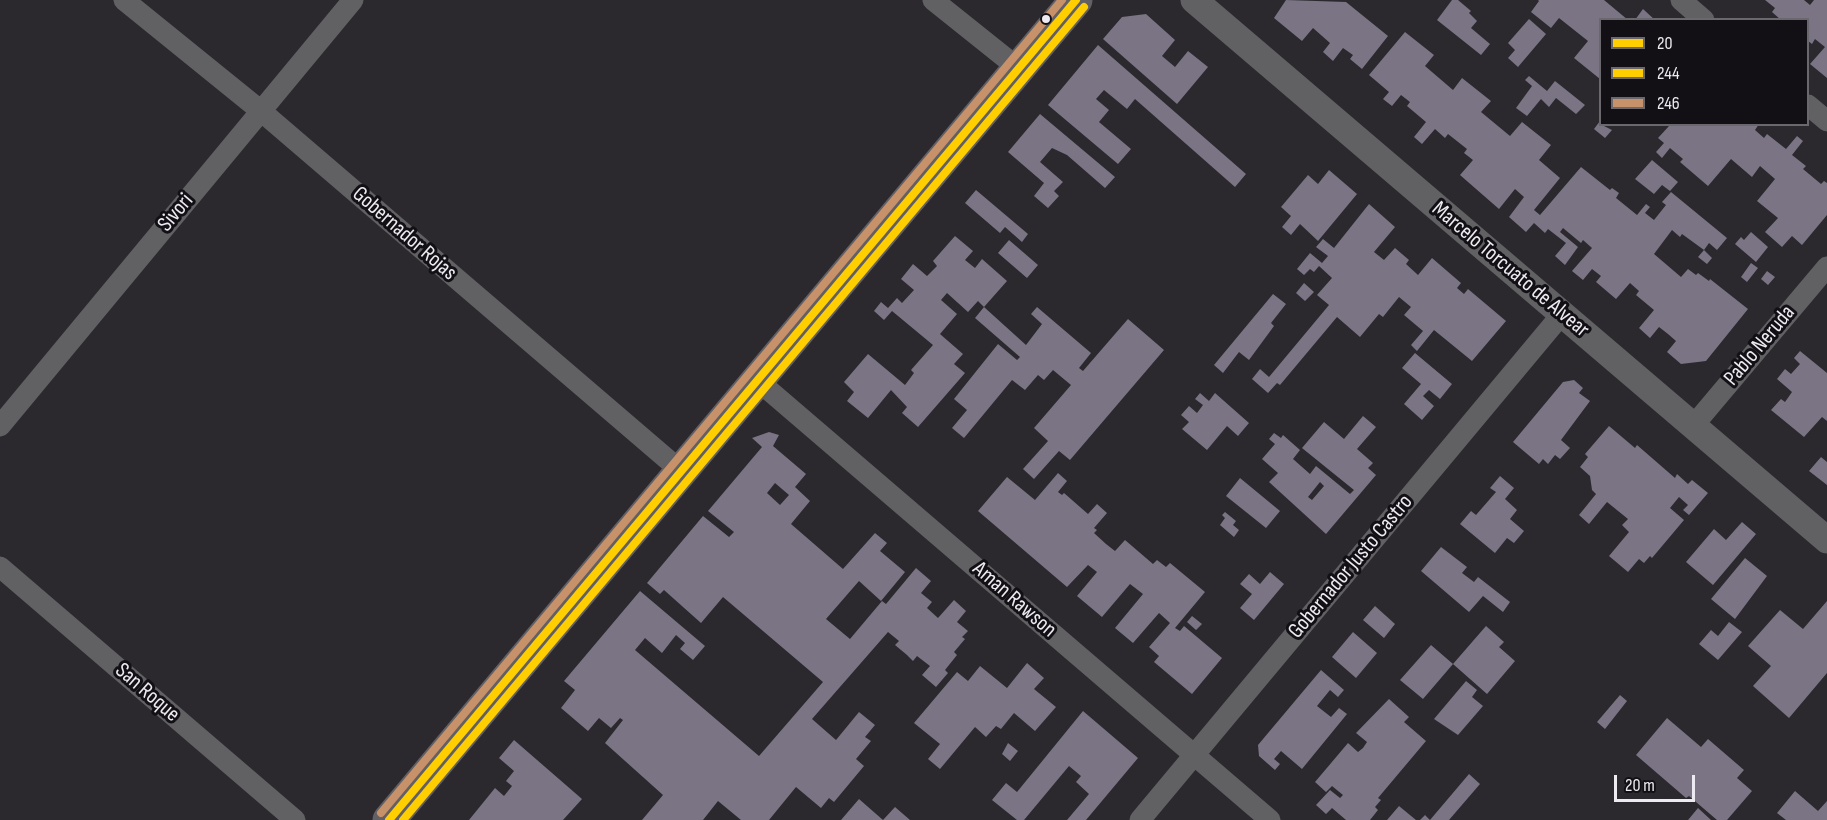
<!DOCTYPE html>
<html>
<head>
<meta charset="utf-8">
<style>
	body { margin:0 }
	#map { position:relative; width:1827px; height:820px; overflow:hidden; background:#2b292e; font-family:"Sofia Sans Condensed",sans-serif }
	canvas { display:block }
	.legend { position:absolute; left:1599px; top:18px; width:210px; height:108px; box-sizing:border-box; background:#121015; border:2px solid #6a686d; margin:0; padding:8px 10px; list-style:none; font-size:18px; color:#edebf1 }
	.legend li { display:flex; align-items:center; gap:12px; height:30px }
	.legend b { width:30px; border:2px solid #6a686d }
	.scale { position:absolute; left:1614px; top:775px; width:81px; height:27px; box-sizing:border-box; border:3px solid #edebf1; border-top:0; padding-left:8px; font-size:18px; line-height:21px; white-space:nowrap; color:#edebf1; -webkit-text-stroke:4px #121015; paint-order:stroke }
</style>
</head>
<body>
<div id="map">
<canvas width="1827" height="820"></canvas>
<ul class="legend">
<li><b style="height:8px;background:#ffce00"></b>20</li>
<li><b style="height:8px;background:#ffce00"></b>244</li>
<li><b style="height:8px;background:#c7916a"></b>246</li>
</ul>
<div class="scale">20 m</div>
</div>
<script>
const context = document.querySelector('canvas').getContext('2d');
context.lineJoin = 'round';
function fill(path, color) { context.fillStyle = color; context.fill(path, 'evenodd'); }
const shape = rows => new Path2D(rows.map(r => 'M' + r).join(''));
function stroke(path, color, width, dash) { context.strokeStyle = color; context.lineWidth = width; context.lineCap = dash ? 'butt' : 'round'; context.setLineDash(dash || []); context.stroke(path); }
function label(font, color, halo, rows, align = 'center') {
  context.font = font + ' "Sofia Sans Condensed",sans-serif'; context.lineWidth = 6; context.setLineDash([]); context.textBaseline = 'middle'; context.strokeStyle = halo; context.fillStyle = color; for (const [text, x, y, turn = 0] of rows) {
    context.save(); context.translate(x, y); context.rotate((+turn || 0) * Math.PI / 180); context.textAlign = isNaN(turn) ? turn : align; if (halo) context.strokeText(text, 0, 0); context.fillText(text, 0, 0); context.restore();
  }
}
fill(shape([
	[1286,0,1346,2,1388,36,1362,69,1350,59,1353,55,1343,48,1333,61,1323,52,1330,43,1313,28,1302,41,1274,18],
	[1452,0,1458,0,1471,11,1469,13,1477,21,1471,28,1490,44,1481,55,1437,20],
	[1538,0,1604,0,1628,20,1600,20,1600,79,1574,58,1588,41,1559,18,1551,28,1531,12,1539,1],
	[1765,0,1804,0,1810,5,1814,0,1827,0,1827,78,1810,64,1825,47,1815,39,1812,44,1808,41,1808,20,1781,20,1772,12,1775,8],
	[1643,9,1655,20,1635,20],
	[1146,14,1175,40,1162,56,1175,67,1188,51,1208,67,1177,104,1103,39,1122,17],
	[1529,19,1546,34,1518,67,1508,58,1515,50,1508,43],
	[1405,32,1434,55,1425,66,1453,90,1462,78,1491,101,1481,112,1510,136,1522,122,1551,145,1539,160,1560,178,1534,210,1540,215,1581,167,1610,190,1612,188,1619,193,1616,198,1637,215,1646,204,1650,207,1645,213,1654,220,1666,205,1662,202,1671,192,1727,238,1717,250,1709,243,1704,250,1712,258,1707,264,1698,257,1704,250,1682,234,1680,237,1672,230,1654,254,1681,277,1688,269,1696,275,1698,273,1709,281,1710,279,1748,309,1706,361,1681,364,1667,352,1676,341,1668,334,1659,327,1650,338,1639,328,1654,310,1636,295,1639,291,1630,283,1616,299,1596,282,1601,276,1592,269,1583,280,1572,271,1592,248,1583,240,1581,243,1563,228,1560,232,1578,247,1565,265,1555,256,1566,243,1548,229,1545,233,1534,223,1526,232,1509,217,1524,197,1515,189,1499,209,1460,175,1473,160,1464,153,1467,149,1448,134,1445,138,1435,129,1422,144,1414,137,1426,122,1407,106,1410,102,1401,95,1392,106,1383,99,1389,92,1369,75],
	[1098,45,1246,174,1235,187,1135,99,1127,109,1104,90,1096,99,1109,110,1099,122,1131,149,1118,164,1048,105],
	[1529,76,1547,91,1555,81,1585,105,1576,114,1556,98,1549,107,1541,99,1527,116,1516,108,1532,86,1525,80],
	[1040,114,1115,177,1105,188,1067,155,1052,148,1040,162,1063,182,1054,191,1059,196,1048,208,1034,196,1044,183,1008,152],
	[1600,121,1600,124,1612,130,1605,138,1594,129],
	[1667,124,1759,124,1755,130,1764,138,1767,134,1786,149,1797,136,1803,141,1792,155,1806,166,1803,169,1821,184,1824,181,1827,183,1827,215,1802,245,1792,236,1782,247,1765,232,1778,218,1757,201,1775,179,1760,166,1752,177,1731,159,1708,186,1680,162,1683,159,1670,148,1662,158,1656,152,1664,143,1658,138,1669,126],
	[1652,160,1678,182,1670,191,1662,185,1654,194,1635,179],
	[1329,170,1357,194,1318,241,1300,224,1291,235,1282,227,1291,216,1281,207,1308,175,1318,184],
	[976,190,1028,234,1022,242,1005,227,1000,233,965,203],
	[1369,204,1395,227,1374,252,1384,260,1395,248,1409,260,1406,264,1418,275,1432,258,1461,283,1457,288,1464,294,1468,289,1506,321,1472,361,1434,330,1417,351,1411,345,1423,331,1404,315,1411,307,1399,297,1383,317,1379,314,1360,337,1337,317,1280,385,1277,383,1268,393,1252,379,1260,369,1269,377,1329,305,1317,295,1332,278,1319,266,1314,272,1310,269,1304,275,1297,269,1310,253,1322,263,1328,256,1316,247,1323,239,1334,248],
	[1751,232,1768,247,1756,262,1735,244,1741,237,1744,240],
	[955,236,973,251,965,260,975,268,982,259,1007,281,984,307,978,301,968,312,947,293,941,300,957,314,940,334,963,354,954,364,965,373,918,427,902,413,907,407,891,390,868,418,847,401,854,392,844,382,868,354,905,385,914,373,911,370,933,345,892,311,884,320,874,311,881,302,888,308,897,298,902,303,914,290,901,279,913,264,927,276,937,266,933,261],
	[1009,240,1038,265,1027,278,998,253],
	[1751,263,1758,268,1747,282,1741,277],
	[1767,271,1775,277,1768,285,1761,279],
	[1304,283,1314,292,1305,301,1296,293],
	[1273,294,1286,304,1271,323,1274,326,1249,360,1239,352,1223,373,1214,365],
	[984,307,1026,345,1042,324,1031,314,1037,307,1091,353,1079,368,1083,371,1128,319,1164,350,1070,460,1059,451,1034,479,1023,469,1048,441,1034,428,1071,385,1053,370,1044,380,1038,375,1025,390,1012,380,964,438,952,428,967,410,954,399,998,344,1017,360,1020,357,975,318],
	[1800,351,1827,373,1827,421,1822,417,1804,437,1771,410,1781,399,1785,402,1792,392,1777,379,1785,369,1791,374,1800,364,1794,358],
	[1415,353,1452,384,1440,399,1429,390,1423,396,1434,406,1422,420,1404,404,1421,384,1402,368],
	[1574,380,1583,388,1579,393,1590,401,1561,440,1570,448,1560,459,1555,455,1548,464,1543,459,1539,464,1513,442,1563,382],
	[1200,393,1209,401,1215,393,1249,423,1238,436,1227,426,1207,450,1182,429,1189,422,1181,415,1189,406,1197,413,1203,405,1195,399],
	[1363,416,1376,427,1357,449,1373,463,1368,468,1376,475,1326,534,1269,482,1278,473,1262,459,1275,444,1269,439,1274,433,1281,438,1283,435,1300,450,1293,459,1310,474,1316,466,1350,494,1354,490,1302,448,1324,422,1344,439],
	[1320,482,1324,486,1312,500,1308,497],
	[1609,426,1635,448,1637,445,1675,478,1677,474,1688,484,1692,480,1708,493,1689,515,1683,510,1688,505,1679,497,1670,508,1684,520,1652,558,1650,556,1644,563,1639,559,1628,572,1609,556,1629,532,1622,525,1628,519,1607,502,1589,524,1579,515,1596,494,1592,490,1590,476,1580,467,1588,457,1585,454],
	[769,432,779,435,773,446,806,474,795,487,810,501,791,524,843,569,875,533,887,543,880,551,905,572,881,601,859,581,826,619,850,639,882,601,886,604,916,568,931,581,921,593,932,602,927,608,938,618,954,600,966,611,957,622,968,631,962,637,965,639,954,652,957,655,945,670,948,673,936,687,922,675,930,666,917,656,913,661,907,655,895,645,899,641,888,632,812,719,836,740,859,712,875,725,865,737,871,741,856,759,864,766,834,802,829,798,821,808,796,787,769,820,741,820,718,801,703,820,642,820,663,795,605,743,623,720,620,718,611,728,599,718,588,731,561,708,575,690,564,681,640,591,705,646,693,660,680,649,685,643,676,635,662,653,645,638,635,650,759,756,823,682,723,597,701,623,664,590,660,594,647,583,703,516,729,537,734,532,708,511,762,447,752,438],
	[775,483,789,495,780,505,767,493],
	[1821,457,1827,462,1827,485,1809,471],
	[1058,473,1067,481,1058,492,1062,495,1064,493,1088,514,1097,504,1107,513,1094,528,1097,530,1094,533,1106,544,1115,551,1125,540,1153,564,1157,560,1166,567,1170,563,1205,592,1175,628,1180,631,1184,626,1222,658,1192,694,1154,662,1159,656,1149,647,1170,623,1159,613,1133,643,1115,628,1143,594,1130,584,1102,617,1077,596,1097,572,1088,565,1067,587,978,511,1007,477,1035,500],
	[1500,476,1514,488,1505,499,1517,510,1510,519,1524,531,1514,543,1507,538,1495,553,1460,524,1471,511,1476,515,1496,492,1490,488],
	[1240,478,1280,511,1266,528,1226,496],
	[1225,512,1236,521,1233,525,1239,530,1234,537,1220,525,1225,518,1222,515],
	[1742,522,1756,534,1713,585,1686,562,1714,529,1726,540],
	[1441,547,1467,567,1462,573,1474,582,1478,577,1510,602,1503,612,1483,596,1469,612,1421,571],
	[1745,558,1767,576,1735,619,1711,599],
	[1270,572,1284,584,1254,620,1240,608,1252,594,1240,584,1249,574,1260,584],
	[1827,601,1827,673,1789,718,1753,686,1771,666,1748,646,1780,610,1803,629],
	[1375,606,1395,624,1384,638,1363,620],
	[1192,616,1202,624,1196,630,1187,622],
	[1729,622,1742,632,1718,660,1699,644,1711,630,1718,636],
	[1486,626,1504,642,1499,647,1515,661,1487,694,1453,664],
	[1353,632,1377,653,1356,678,1332,657],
	[1431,645,1453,664,1423,699,1400,680],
	[1027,663,1044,678,1034,689,1056,707,1035,731,1014,713,1001,729,996,726,986,737,975,727,940,769,928,759,940,744,914,723,957,672,968,681,980,666,1007,688],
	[1321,670,1344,690,1338,697,1330,690,1317,706,1331,717,1339,708,1347,714,1302,769,1281,751,1274,759,1280,764,1275,770,1259,756,1258,745],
	[1466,681,1477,690,1472,697,1483,706,1458,735,1434,719],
	[1620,695,1627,701,1605,729,1597,722],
	[1389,699,1409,717,1404,722,1426,741,1378,798,1381,800,1375,807,1378,810,1370,820,1346,820,1332,808,1326,814,1316,805,1330,790,1340,798,1343,795,1332,786,1326,792,1315,782,1348,743,1358,752,1363,748,1367,742,1356,733],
	[1083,711,1138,758,1086,820,1067,820,1089,794,1076,782,1081,776,1069,766,1024,820,1017,820,992,800,1006,783,1017,792],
	[1667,718,1701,747,1708,739,1744,770,1737,778,1752,791,1727,820,1717,820,1689,796,1686,798,1636,755],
	[514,740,582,799,563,820,469,820,495,788,504,796,512,786,506,781,514,771,499,758],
	[1008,743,1018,751,1010,761,1002,754],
	[1469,774,1480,784,1449,820,1420,820,1425,815,1430,820],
	[1795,791,1818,811,1827,801,1827,820,1786,820,1777,813],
	[859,799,883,820,895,807,910,820,841,820],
	[1399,806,1416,820,1387,820],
	[1698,808,1711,820,1688,820]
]), '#7a7484');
stroke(shape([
	[124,0,261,111,681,471],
	[933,0,1018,68],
	[1681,0,1704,20],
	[1808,105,1827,121],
	[757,380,1270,820],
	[0,426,353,0],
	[1693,426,1827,267],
	[0,567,295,820],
	[1140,820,1562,314]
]), '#616063', 21);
stroke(shape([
	[1194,0,1827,540]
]), '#616063', 27);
stroke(shape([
	[389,820,1076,0]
]), '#626064', 33);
stroke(shape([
	[389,820,1076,0]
]), '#ffce00', 8);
stroke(shape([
	[403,820,1084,7]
]), '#ffce00', 8);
stroke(shape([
	[381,813,1062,0]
]), '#c7916a', 8);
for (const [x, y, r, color] of [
	[1046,19,5,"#edebf1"]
]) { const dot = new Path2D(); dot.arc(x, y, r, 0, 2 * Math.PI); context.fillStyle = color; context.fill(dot); stroke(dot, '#121015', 2); }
label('22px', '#edebf1', '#121015', [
	["Sivori",176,213,-50],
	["Gobernador Rojas",404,234,41],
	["Marcelo Torcuato de Alvear",1510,270,40],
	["Pablo Neruda",1760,346,-50],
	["Gobernador Justo Castro",1351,567,-50],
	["Aman Rawson",1014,600,41],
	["San Roque",147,693,41]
]);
</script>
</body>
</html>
